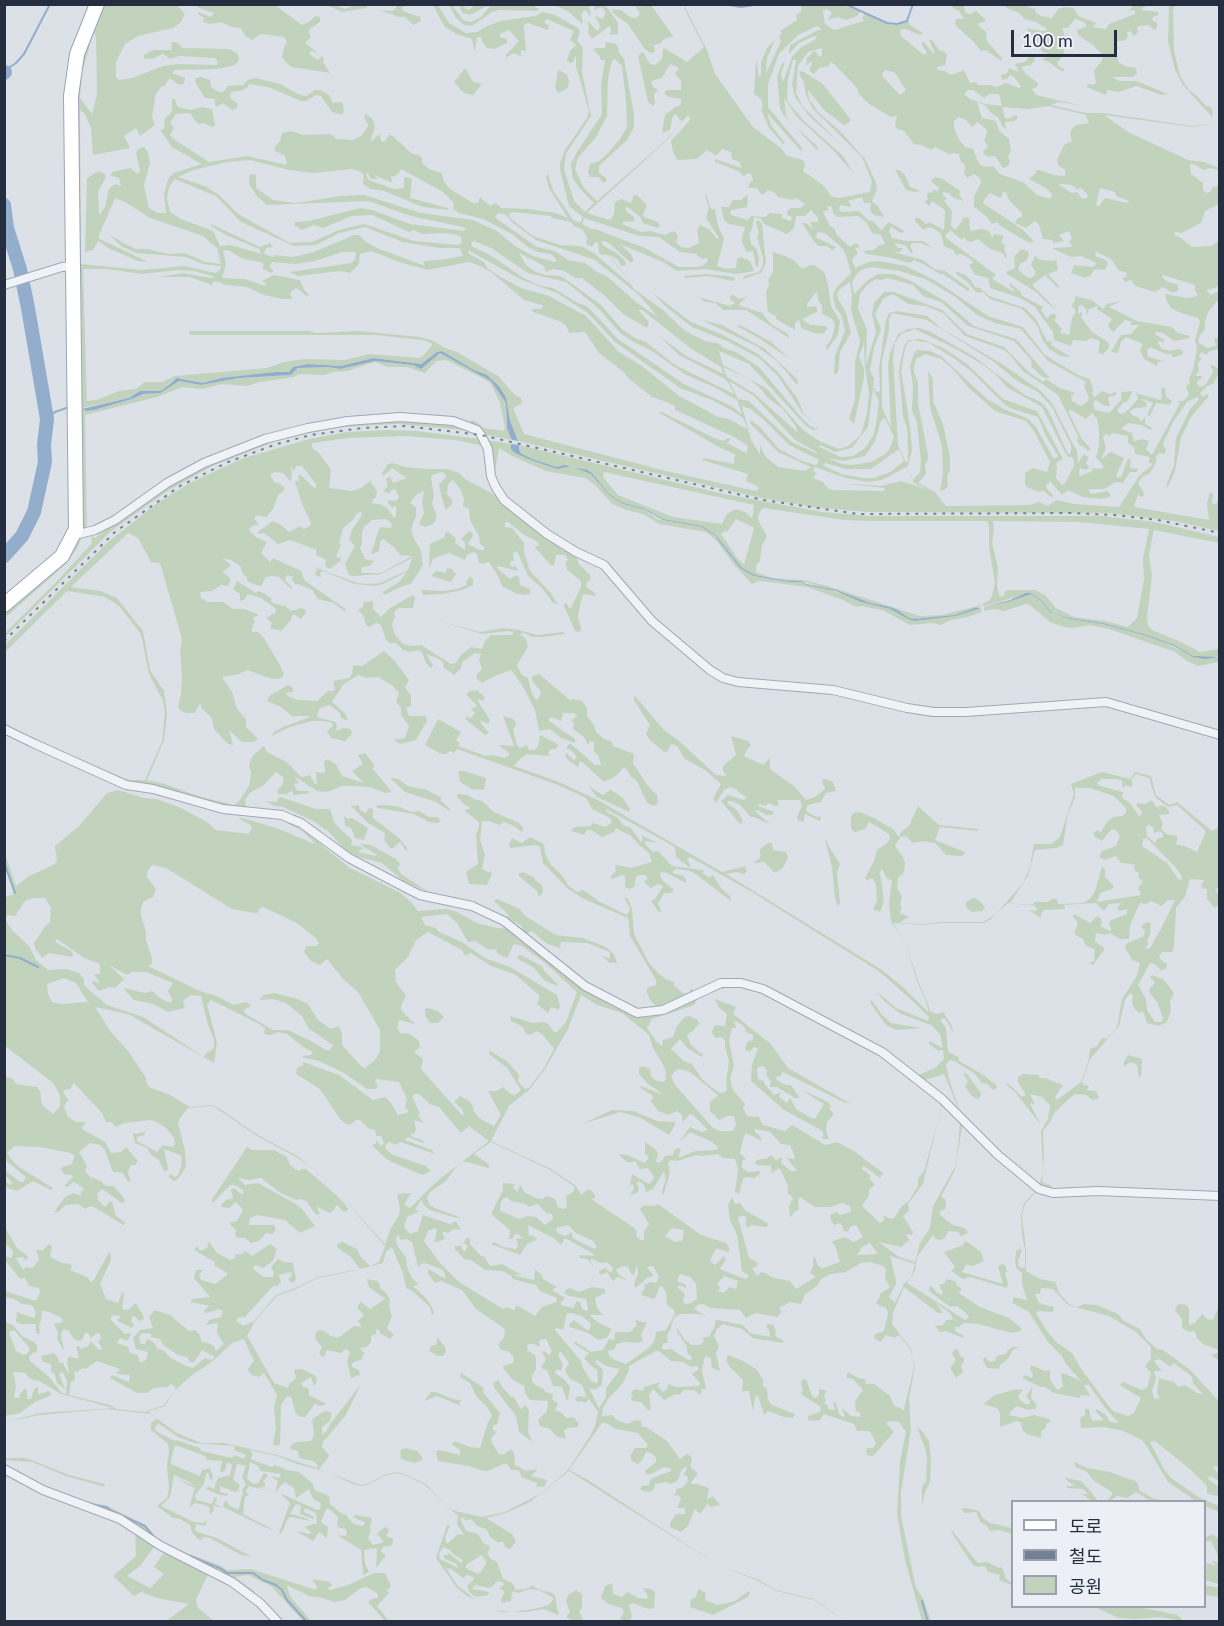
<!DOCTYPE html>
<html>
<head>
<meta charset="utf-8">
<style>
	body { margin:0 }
	#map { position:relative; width:1224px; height:1626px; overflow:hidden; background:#dce1e8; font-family:Lato,"Noto Sans KR",sans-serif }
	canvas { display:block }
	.frame { position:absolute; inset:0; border:6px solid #242e40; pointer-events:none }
	.legend { position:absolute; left:1011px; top:1500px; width:195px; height:108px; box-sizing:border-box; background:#ecf0f6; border:2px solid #9ca2ad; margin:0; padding:8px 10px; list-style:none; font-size:18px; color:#242e40 }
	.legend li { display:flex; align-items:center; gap:12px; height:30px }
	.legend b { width:30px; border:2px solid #9ca2ad }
	.scale { position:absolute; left:1011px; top:30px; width:106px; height:27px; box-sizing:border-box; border:3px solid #242e40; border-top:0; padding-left:8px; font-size:18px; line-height:21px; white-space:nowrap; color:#242e40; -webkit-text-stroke:4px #ecf0f6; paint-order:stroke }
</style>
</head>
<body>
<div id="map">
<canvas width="1224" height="1626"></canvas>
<div class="frame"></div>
<ul class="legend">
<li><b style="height:8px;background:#fff"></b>도로</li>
<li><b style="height:8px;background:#748093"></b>철도</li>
<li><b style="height:16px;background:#c2d3bd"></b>공원</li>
</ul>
<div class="scale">100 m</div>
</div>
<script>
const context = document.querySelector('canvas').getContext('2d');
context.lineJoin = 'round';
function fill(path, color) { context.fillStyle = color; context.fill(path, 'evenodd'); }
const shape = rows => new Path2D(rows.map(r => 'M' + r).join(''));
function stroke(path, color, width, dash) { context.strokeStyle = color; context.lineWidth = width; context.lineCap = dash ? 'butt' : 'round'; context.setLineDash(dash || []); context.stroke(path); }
fill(shape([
	[561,4,589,5,591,17,585,10,581,14,583,23,581,23,569,12,556,6],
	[954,4,963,5,966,13,970,14,976,11,983,17,986,21,977,24,986,32,987,41,1002,58,1001,61,986,50,983,51,980,50,974,42,956,26,955,23,956,19,964,19,959,11,952,8],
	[1169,4,1175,5,1173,11,1174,51,1180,76,1189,90,1196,95,1206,106,1210,106,1213,111,1212,117,1183,85,1175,70,1168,42],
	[102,5,177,5,185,14,181,22,173,28,138,36,125,44,116,62,116,77,119,80,132,78,163,66,178,64,217,65,218,62,215,58,179,56,170,59,163,54,152,59,144,58,144,55,153,50,171,50,172,42,176,42,183,48,229,49,238,54,239,60,235,65,218,69,175,70,172,73,185,78,184,84,179,85,170,78,164,86,161,87,156,94,152,116,155,125,140,136,136,128,124,136,130,148,93,155,91,128,85,114,80,110,81,264,142,270,184,266,216,273,221,269,221,266,203,264,186,257,136,253,121,246,109,234,123,243,136,249,147,249,169,254,185,253,205,262,221,264,217,248,203,236,150,218,127,203,115,198,98,238,148,262,138,261,110,249,98,241,93,250,85,252,87,178,98,171,105,174,106,177,98,192,99,215,105,207,109,189,115,184,121,186,119,178,111,176,112,172,130,168,138,174,140,170,136,153,138,149,144,147,148,152,150,163,144,185,149,208,158,213,166,213,164,193,169,177,174,173,201,164,172,147,160,130,164,129,165,118,172,112,172,99,175,99,177,106,181,108,191,110,202,107,212,109,215,125,212,127,204,123,199,124,195,121,191,114,187,113,176,114,170,123,174,128,170,134,172,138,209,162,247,156,287,165,285,156,275,151,274,148,280,141,282,133,291,131,303,135,330,134,337,139,353,140,361,136,367,128,368,125,364,117,366,113,373,120,375,127,370,142,380,134,381,141,384,142,389,135,393,136,412,154,419,155,422,158,422,163,429,169,442,173,444,182,450,189,473,203,478,203,480,197,490,206,496,203,501,208,529,209,555,213,568,218,549,188,546,177,548,174,553,190,573,220,580,223,583,217,569,206,560,170,560,163,565,150,587,118,589,111,576,66,576,55,573,62,570,63,567,60,570,51,576,45,570,40,574,31,547,19,544,22,549,26,548,30,528,23,524,25,524,29,526,51,521,50,521,56,514,53,507,57,505,56,519,41,509,30,500,34,500,37,507,39,507,43,494,49,487,48,481,40,482,37,477,37,475,52,472,39,456,34,444,26,433,5,438,5,449,23,466,33,477,32,487,26,501,21,535,16,542,12,555,15,578,28,580,32,577,41,582,46,583,52,582,72,591,116,566,154,564,169,574,201,585,212,594,203,582,191,573,179,571,164,577,152,602,114,601,84,605,60,601,60,599,55,593,50,595,48,605,48,606,42,616,44,619,49,618,51,624,59,634,114,634,127,627,140,599,166,599,173,606,178,607,181,603,183,599,177,590,177,588,172,590,164,599,161,608,153,619,140,627,127,626,101,622,66,615,59,612,61,608,78,607,116,596,137,578,158,575,169,584,188,597,201,665,141,682,122,675,114,672,119,670,130,662,133,665,114,672,110,674,107,681,105,681,99,668,97,664,93,667,90,681,90,681,81,675,74,679,68,670,64,662,78,651,81,653,87,658,90,654,94,655,103,653,106,648,102,638,56,643,52,650,64,655,65,662,59,663,50,664,48,687,62,704,47,685,10,684,5,707,50,715,74,753,127,782,149,787,156,803,160,805,165,803,171,824,186,831,196,839,198,870,192,872,181,862,157,813,109,806,95,804,82,799,74,801,71,804,72,823,84,851,120,848,123,844,125,825,111,808,90,809,99,818,112,841,132,865,159,876,183,877,188,872,202,878,206,884,217,874,215,870,211,871,203,864,203,862,197,848,201,852,207,840,205,839,210,842,212,859,211,868,220,873,221,881,230,889,222,903,230,904,232,901,233,891,227,889,231,892,238,907,241,923,241,933,248,920,243,912,243,910,246,913,252,911,253,905,245,895,243,898,248,903,248,900,252,894,252,923,260,934,269,945,271,970,289,968,291,943,274,940,274,925,265,914,260,910,263,887,257,866,254,863,251,874,250,878,246,885,244,881,235,872,233,866,222,858,216,837,217,833,213,832,207,827,206,829,210,823,212,830,226,834,228,837,235,850,247,856,243,860,246,855,249,858,253,852,260,855,268,869,262,879,261,906,266,936,281,988,316,1023,327,1045,355,1078,375,1090,379,1093,389,1092,394,1095,397,1102,391,1110,394,1116,392,1116,395,1108,397,1110,406,1104,406,1096,400,1093,403,1095,410,1109,413,1121,400,1121,392,1133,391,1127,402,1124,402,1117,410,1120,414,1125,413,1138,399,1136,393,1160,400,1162,398,1161,388,1165,388,1166,397,1172,401,1170,405,1156,403,1150,416,1147,415,1153,403,1143,399,1142,400,1146,402,1146,407,1136,408,1129,411,1133,416,1138,417,1141,422,1145,417,1145,424,1152,428,1150,430,1142,425,1128,423,1121,429,1132,433,1134,441,1144,439,1149,441,1146,449,1152,455,1179,405,1179,401,1183,401,1189,395,1186,386,1190,383,1189,379,1193,370,1197,349,1195,340,1200,322,1198,318,1181,313,1171,308,1166,300,1165,294,1187,298,1194,297,1198,295,1195,291,1195,285,1163,275,1162,277,1168,282,1177,284,1179,289,1176,292,1171,292,1163,287,1155,292,1135,286,1131,280,1125,282,1122,278,1126,277,1127,273,1118,270,1112,260,1097,252,1095,256,1106,260,1108,263,1106,269,1103,270,1095,269,1090,276,1085,278,1074,274,1071,273,1074,265,1093,267,1097,263,1081,256,1071,257,1052,248,1071,247,1072,245,1069,242,1072,238,1069,231,1059,235,1064,241,1054,243,1052,240,1043,239,1039,225,1035,221,1026,228,1015,223,1018,218,1022,217,1022,213,1009,200,1006,192,1003,192,1001,198,990,193,984,200,983,203,1022,229,1034,241,1031,243,1024,240,999,225,998,222,992,224,986,216,974,207,974,196,981,183,980,178,974,174,967,178,964,173,965,165,961,162,959,154,954,153,949,154,935,147,931,150,922,145,914,144,904,131,897,129,895,126,897,116,891,117,869,104,859,94,857,88,834,64,830,62,829,66,819,68,814,74,809,71,812,63,811,61,806,66,807,58,814,51,820,57,822,56,822,48,808,52,798,66,796,93,803,107,844,147,809,116,795,97,792,84,796,60,793,60,788,79,787,101,804,121,843,156,854,174,834,151,797,117,784,98,786,115,792,124,816,145,819,149,816,149,783,114,780,108,777,76,782,64,785,61,781,74,783,82,792,57,800,48,816,39,817,36,812,37,799,43,789,54,790,45,818,30,822,30,817,26,798,35,779,54,768,84,768,107,802,148,802,152,767,113,771,125,785,143,783,144,769,128,761,109,763,106,761,99,754,94,756,61,756,59,759,77,761,75,761,62,767,48,775,40,767,58,766,73,781,41,779,37,782,33,780,31,797,20,796,15,802,11,801,7,806,5,843,5,892,25,908,21,910,25,923,33,920,35,905,29,900,30,901,36,924,55,927,53,921,43,924,42,933,53,935,53,929,40,932,40,940,51,943,51,947,54,945,65,937,67,937,70,945,71,951,75,964,70,970,83,976,82,978,85,991,85,996,87,1006,83,1019,88,1021,86,1014,77,1010,75,1007,79,1002,80,1001,75,1007,73,1009,68,1019,72,1015,64,1025,62,1031,54,1035,58,1034,61,1031,65,1021,67,1026,74,1038,83,1037,87,1032,89,1036,95,1083,106,1059,102,1051,105,1086,113,1103,113,1193,126,1219,123,1193,127,1104,115,1128,132,1188,160,1204,162,1219,168,1219,170,1210,168,1204,170,1194,164,1190,164,1191,174,1203,183,1203,190,1206,193,1210,192,1213,187,1219,185,1219,204,1205,211,1201,223,1182,233,1175,232,1174,235,1181,238,1192,247,1211,246,1219,241,1219,285,1215,288,1206,290,1211,295,1219,291,1219,301,1217,301,1209,311,1205,321,1205,330,1200,335,1198,342,1207,348,1216,346,1214,338,1219,338,1219,349,1209,351,1207,355,1201,352,1199,357,1202,358,1198,363,1199,371,1195,376,1201,376,1202,378,1197,381,1197,384,1201,387,1206,384,1212,374,1213,370,1210,366,1212,365,1219,369,1219,373,1213,384,1207,386,1200,393,1203,397,1209,393,1208,397,1191,417,1181,438,1175,471,1167,489,1167,483,1174,465,1176,438,1190,409,1199,399,1197,397,1187,402,1173,422,1163,444,1166,450,1164,454,1159,453,1155,459,1157,459,1153,469,1149,474,1143,476,1138,483,1143,491,1144,496,1141,497,1138,494,1134,507,1209,520,1207,503,1210,492,1213,493,1212,504,1216,504,1219,498,1219,531,1174,521,1107,513,867,512,813,507,761,498,518,441,510,419,506,397,499,386,487,375,474,370,442,351,435,353,421,364,373,358,341,366,307,364,298,365,289,372,275,372,221,378,203,383,181,378,172,381,161,391,140,391,129,398,82,408,90,411,94,410,132,399,143,394,156,393,173,385,179,381,201,385,239,378,291,375,299,368,328,367,340,369,375,361,424,366,440,353,486,377,493,383,506,403,507,428,512,440,482,434,465,422,474,420,484,428,504,431,505,428,500,403,491,384,484,379,446,360,436,361,425,373,407,367,388,367,375,362,347,371,334,372,324,375,299,374,294,377,260,382,247,386,222,384,202,389,182,387,157,397,85,415,87,530,82,530,75,103,81,62],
	[827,9,832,13,828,20,838,17,846,20,857,16,860,12,865,14,862,18,864,21,834,30,825,24,823,10],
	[94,31,96,38,97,95,92,114,80,98,82,73],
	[886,70,895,73,906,90,900,95,883,77,882,73],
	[968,90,973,90,984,98,990,94,999,94,1002,106,985,104,970,99,964,94],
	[977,102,985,105,991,113,998,117,1002,126,1006,129,1005,122,1014,121,1018,118,1016,115,1008,119,1005,118,1002,107,1028,109,1049,106,1086,115,1089,123,1076,125,1072,129,1070,133,1072,141,1064,145,1057,160,1058,165,1065,170,1065,176,1054,175,1039,170,1036,170,1036,173,1029,179,1046,188,1052,194,1051,199,1037,195,1023,182,1000,174,993,166,985,167,979,164,973,149,965,147,960,141,954,128,954,121,959,117,966,120,972,127,977,122,986,129,987,133,984,140,988,147,983,151,984,154,988,157,995,156,1003,168,1007,167,1010,162,1008,157,1011,151,1009,139,999,131,996,121,982,118],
	[688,115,690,119,689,121,671,141,673,152,677,160,697,159,707,150,716,156,722,149,731,152,732,159,739,162,742,168,715,159,715,162,738,171,744,176,748,173,751,174,753,180,750,182,748,188,757,188,761,194,764,194,768,190,775,193,778,197,792,200,796,198,805,204,801,208,791,208,787,211,787,215,792,217,791,221,782,218,782,214,770,213,765,217,751,216,748,220,731,215,730,211,732,210,747,207,748,200,747,195,741,200,733,200,729,207,721,207,724,220,729,224,745,227,742,237,742,243,747,252,753,251,756,266,758,267,759,258,756,248,751,244,749,234,752,229,754,217,761,219,764,224,787,234,794,228,796,216,805,216,811,210,818,218,818,222,810,222,813,229,806,223,802,223,815,243,819,246,827,246,832,250,834,249,836,247,815,237,818,232,825,233,842,248,846,255,851,273,836,288,833,295,835,307,841,315,845,330,835,356,834,374,838,373,840,352,851,333,846,312,838,299,837,294,841,288,850,282,852,295,851,310,860,341,855,362,855,400,849,419,854,424,864,378,864,369,859,356,864,344,865,368,869,393,867,413,861,435,848,446,839,449,819,441,803,430,766,388,723,365,719,351,749,364,806,426,813,430,818,429,816,425,804,414,797,398,778,372,758,354,721,334,691,322,653,293,665,306,692,327,729,342,759,358,778,376,803,414,816,425,817,429,810,426,801,417,759,367,736,352,723,348,720,344,705,341,684,330,663,310,634,289,610,255,618,260,621,266,626,265,625,261,618,254,604,246,601,242,605,241,611,245,631,263,634,260,631,254,620,244,663,262,677,271,705,269,736,274,754,271,750,261,741,257,737,259,736,268,726,269,717,266,724,239,718,226,715,209,711,209,706,194,705,196,709,207,706,218,719,238,717,239,709,229,700,225,697,230,699,243,689,248,681,247,676,242,678,236,674,231,665,235,650,231,641,232,622,224,623,222,635,221,634,217,626,211,625,208,628,207,640,217,643,223,657,228,660,226,658,222,644,217,643,215,647,205,637,195,634,195,631,203,621,199,615,202,614,214,610,220,587,213,666,141],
	[250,160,289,170,313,173,352,169,361,172,364,175,363,184,370,189,384,191,423,207,449,210,448,208,410,198,412,179,408,177,404,178,404,188,394,189,369,180,366,175,367,172,371,179,378,179,374,175,390,182,392,182,391,177,397,175,401,169,443,192,454,203,453,209,459,213,483,219,512,234,528,247,537,252,551,254,557,261,554,262,533,256,515,246,497,231,473,220,421,213,364,195,341,196,296,203,273,200,256,188,256,175,250,174,249,177,249,184,257,196,267,205,368,201,411,216,463,227,466,229,464,231,410,224,372,210,360,208,309,221,295,222,294,225,302,230,314,225,323,228,352,216,372,215,409,232,414,230,422,234,447,233,457,235,461,237,462,243,458,245,414,241,364,224,339,230,312,242,290,243,238,214,219,195,207,187,178,177,194,170,227,162],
	[175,179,216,196,241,222,294,246,316,245,339,233,365,227,403,242,439,248,460,248,463,256,440,260,423,261,425,266,377,248,366,242,359,235,354,235,314,252,293,257,275,255,273,257,264,254,266,248,273,247,270,243,260,247,211,224,211,226,224,234,259,249,262,254,230,245,220,246,214,233,211,230,181,219,170,212,167,199,169,187],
	[1060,184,1072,185,1078,190,1081,188,1088,195,1087,198,1082,199,1077,192,1072,193,1059,185],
	[1100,188,1115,192,1116,196,1129,201,1127,203,1105,198,1099,206,1096,205],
	[514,212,551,216,552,218,571,222,574,226,583,230,587,237,586,244,592,247,595,242,598,243,599,253,602,255,609,255,631,285,594,253,581,246,560,245,533,236,509,217,510,213],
	[499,213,506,215,513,223,536,240,595,260,640,296,658,317,637,303,608,277,597,272,585,263,568,260,555,251,537,247,530,242,497,219,495,216],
	[584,218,639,236,659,237,680,252,696,254,702,259,707,258,708,260,704,265,698,267,679,267,645,248,595,229,591,229,582,224],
	[474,241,491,248,528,273,566,282,597,307,620,333,632,341,652,351,686,375,716,388,737,400,742,414,731,406,684,384,618,339,587,306,578,303,553,288,538,285,524,278,490,255,471,246,472,242],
	[223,250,230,251,243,259,260,262,264,264,262,268,271,273,273,271,270,266,272,262,295,264,315,261,342,252,356,252,355,260,351,263,290,272,297,276,341,271,350,273,359,264,360,254,371,251,399,262,428,270,469,262,480,266,491,272,524,300,542,305,543,307,540,309,532,309,533,312,562,322,567,327,569,333,585,332,599,353,625,373,627,377,652,397,669,403,675,406,675,410,734,437,745,444,748,447,746,453,727,443,731,439,728,438,723,441,712,437,662,412,658,412,717,446,736,455,734,457,734,464,708,459,703,458,702,460,748,474,746,481,757,486,759,489,756,491,666,471,524,434,513,408,522,403,521,398,515,395,498,376,457,352,443,347,434,341,420,337,358,331,316,333,310,331,189,331,190,335,376,335,423,340,431,343,432,345,423,356,419,358,369,354,345,360,305,359,284,362,267,368,175,376,162,382,145,382,136,389,119,391,96,400,87,401,83,269,107,269,142,274,177,270,194,271,215,277,211,278,183,273,158,277,189,277,212,285,214,281,219,282,226,285,247,287,264,295,282,299,292,299,290,293,296,288,301,291,307,297,309,295,304,290,300,280,274,275,262,281,266,284,265,286,245,279,222,278,226,264],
	[468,250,522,280,557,293,588,313,615,342,680,388,712,400,736,413,744,419,747,429,729,419,718,417,678,395,642,366,619,352,586,316,549,296,521,288,499,276,487,268,484,262,469,254],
	[519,253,544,266,546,272,553,269,564,271,576,278,582,278,605,296,623,314,647,328,649,322,638,310,642,310,693,350,721,367,724,374,686,356,658,335,679,355,723,378,728,382,734,394,675,365,646,342,635,338,622,329,601,305,567,280,560,276,545,275,534,271,526,265],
	[872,267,899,271,925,279,954,296,977,315,995,323,1021,329,1048,361,1086,382,1084,386,1089,398,1088,401,1081,406,1072,401,1071,395,1075,395,1073,392,1060,388,1046,379,1043,382,1030,373,1004,347,967,334,942,310,894,292,884,292,874,303,872,314,876,332,866,365,867,330,858,308,860,294,867,285,876,279,881,280,888,278,913,285,923,296,941,302,968,326,1014,341,1031,360,1032,367,1036,371,1044,378,1050,378,1016,339,974,326,946,302,909,280,893,274,878,274,868,280,854,294,852,282,857,274,861,270],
	[890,295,895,295,908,304,926,306,943,313,965,336,1004,350,1009,354,1023,371,1058,395,1079,438,1077,440,1080,446,1083,446,1088,451,1091,449,1082,439,1068,411,1071,410,1086,419,1092,413,1097,419,1099,430,1099,446,1096,457,1104,467,1100,469,1093,468,1092,471,1080,476,1079,474,1080,468,1086,470,1089,468,1086,463,1089,458,1084,454,1078,463,1077,451,1071,440,1052,403,1041,391,1002,364,942,329,927,316,897,311,889,313,886,320,879,368,880,391,876,392,873,387,874,378,870,371,874,348,881,329,875,314,883,299],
	[892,313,927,320,994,362,1017,381,1038,392,1052,407,1071,445,1071,453,1068,454,1048,410,1041,402,1025,395,973,356,929,331,919,328,908,329,898,334,890,353,888,364,891,428,882,407,882,361,889,330,889,319],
	[915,329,956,349,982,364,995,374,1008,388,1042,407,1066,454,1068,457,1072,457,1074,461,1074,466,1065,483,1062,485,1056,478,1057,469,1056,463,1063,459,1037,411,1003,399,966,363,943,348,921,339,908,340,904,346,899,369,903,417,907,428,908,448,908,461,906,463,898,445,893,357,895,343,901,334],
	[913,340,929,343,955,359,972,372,1003,403,1010,408,1038,417,1046,436,1058,456,1054,459,1036,427,1027,418,1006,410,987,399,941,356,930,351,917,350,914,353,910,366,913,387,912,410,917,423,921,461,920,472,913,480,907,468,912,451,910,426,901,371,905,349,908,342],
	[925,354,941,359,951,367,969,388,995,411,1026,421,1034,431,1050,462,1047,472,1033,468,1025,473,1025,484,1027,487,1038,492,1044,491,1052,498,1053,495,1047,489,1046,485,1050,481,1062,495,1068,490,1083,497,1101,499,1110,497,1110,494,1107,491,1092,494,1089,492,1089,489,1104,489,1116,482,1123,483,1130,472,1136,472,1139,469,1130,468,1131,458,1128,459,1122,475,1119,478,1116,476,1124,458,1111,452,1101,459,1106,448,1103,437,1106,434,1110,436,1112,433,1128,436,1128,443,1134,447,1135,454,1150,457,1148,462,1153,464,1139,476,1119,507,1074,504,1057,500,1048,506,1039,502,1030,505,946,506,935,492,918,483,926,474,925,464,928,460,928,455,918,403,918,382,914,372,914,367,916,359],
	[723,367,749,379,760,388,768,398,783,409,795,425,798,433,755,394,727,377],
	[729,381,754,396,795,440,815,451,818,454,792,442,749,401,738,399],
	[873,389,879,401,877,418,874,434,865,448,853,456,841,457,819,447,820,445,835,452,852,448,868,427],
	[742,406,750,409,763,419,789,445,819,460,818,463,816,465,802,461,779,449,761,428,751,420,750,423,778,452,811,467,805,471,778,467,765,456,760,445,760,454,751,440],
	[885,418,894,437,889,450,885,454,871,462,851,465,842,464,828,458,844,461,865,456,875,441,881,421],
	[899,449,904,461,890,472,874,478,862,478,842,474,826,467,823,464,826,463,845,469,871,469],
	[815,467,845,478,869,482,882,480,906,467,914,483,926,489,901,481,881,486,837,483,885,488,884,491,833,490,829,489,823,482,813,478,816,474,813,469],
	[196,5,275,5,302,25,309,22,315,16,320,17,320,22,310,29,309,32,311,37,305,43,318,53,311,51,309,53,312,56,318,60,322,56,324,58,323,62,330,73,291,67,282,58,284,47,287,42,284,37,261,34,252,40,245,36,241,28,232,27,221,22,210,24,203,22,204,18,198,14,198,12,211,17,214,13,199,8],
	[326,5,335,5,345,9,355,5,368,5,366,8,343,12],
	[398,5,405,5,402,8,403,11,420,17,421,21,413,25,405,17,399,17,380,10,393,11],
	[475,5,532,5,539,9,537,11,499,10,492,12,472,26,464,25,456,18,449,5,452,5,463,20,471,22,480,18,490,6,485,7,470,15,463,13,458,5,462,5,468,10],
	[595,5,603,5,608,8,618,23,618,34,610,35,611,29,609,26,595,37,592,38,589,35,588,31,589,27,587,23,589,22,596,30,599,30,600,26,595,16,603,19,606,12,601,7,594,10],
	[635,5,640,7,642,5,651,5,673,36,664,39,660,44,654,45,655,52,650,53,644,48,628,24,613,13,612,9,621,10,630,17,636,18,640,14],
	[1004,5,1028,5,1028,7,1035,9,1036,13,1041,16,1052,18,1058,9,1065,7,1074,8,1078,16,1096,23,1093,27,1103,29,1106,29,1109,24,1135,14,1135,10,1128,11,1133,7,1130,6,1130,5,1149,5,1142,8,1142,10,1158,12,1158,15,1153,17,1152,20,1157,23,1157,28,1154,30,1149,25,1139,26,1137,28,1138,32,1135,36,1132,34,1131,31,1127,32,1128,36,1126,40,1113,42,1118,48,1114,54,1118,58,1118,62,1125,66,1136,68,1137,73,1133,77,1112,77,1119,81,1136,81,1168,94,1162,95,1136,86,1119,92,1107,90,1106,95,1089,88,1086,86,1089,84,1093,85,1096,83,1094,70,1102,61,1103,56,1094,46,1078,35,1077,30,1087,26,1084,22,1075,19,1068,28,1062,28,1065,36,1061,40,1064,49,1064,55,1057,62,1060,67,1064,69,1064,71,1061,71,1050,63,1042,59,1051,55,1043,52,1037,47,1028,47,1024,45,1025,41,1031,42,1050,50,1049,47,1038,42,1026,28,1041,31,1047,30,1047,29,1036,22,1025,19,1019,13,1007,8],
	[465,68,473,82,482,84,473,95,464,93,454,82],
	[558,70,567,74,569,81,568,88,558,93,555,88],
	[201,77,210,80,211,87,219,92,223,92,228,86,243,85,248,80,255,78,280,84,298,94,306,96,315,90,320,90,329,95,333,103,341,102,343,104,344,111,342,115,332,112,321,96,316,95,306,101,301,101,268,87,249,84,248,87,243,90,231,92,230,98,238,104,237,108,232,110,223,103,218,106,215,106,215,99,205,98,203,95,195,82,196,78],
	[895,170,899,170,905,175,910,187,921,191,914,192,906,190],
	[935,177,943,179,960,191,959,195,964,201,954,198,948,193,944,192,942,194,947,199,944,201,952,211,951,226,956,230,964,217,969,218,970,231,982,229,989,231,992,237,995,234,1004,236,1001,243,1006,245,1004,248,1007,257,1005,258,1003,253,990,249,978,239,971,242,967,241,964,237,962,240,950,230,945,237,996,275,992,278,994,280,1014,292,1015,291,1009,285,1010,283,1022,293,1021,295,1043,307,1041,310,1047,319,1051,314,1055,314,1057,316,1054,320,1062,329,1060,333,1069,335,1072,318,1075,313,1075,309,1071,306,1075,300,1075,296,1092,300,1103,309,1107,304,1121,301,1109,307,1137,321,1172,327,1178,333,1190,336,1189,338,1174,341,1163,333,1156,332,1155,334,1165,340,1164,342,1158,341,1158,343,1162,349,1171,351,1177,349,1182,350,1183,354,1175,357,1172,357,1172,354,1166,354,1150,347,1147,350,1148,357,1164,361,1157,362,1158,364,1157,366,1144,359,1140,350,1143,344,1126,337,1121,342,1118,353,1111,352,1121,335,1131,334,1139,325,1130,325,1132,322,1125,320,1113,332,1108,326,1112,319,1097,309,1098,306,1089,309,1087,316,1086,309,1082,305,1079,306,1078,312,1078,314,1081,312,1083,314,1081,317,1092,332,1109,343,1109,348,1103,354,1098,353,1100,341,1091,338,1086,341,1073,340,1071,346,1054,340,1053,332,1034,306,1020,298,990,288,988,278,975,275,969,265,973,263,972,260,961,254,956,255,953,250,944,246,941,234,936,230,930,227,923,230,915,221,915,218,919,218,926,224,929,222,944,230,945,213,944,209,932,201,929,206,924,201,928,200,927,195,929,192,932,193,933,190,938,191,939,188,931,181],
	[756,221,760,221,762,225,766,263,761,273,743,279,744,276,759,272,763,266,763,258,757,237,759,234],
	[1021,249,1028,251,1029,255,1026,261,1020,264,1018,270,1027,277,1031,278,1035,275,1035,271,1031,265,1035,256,1040,260,1054,261,1056,259,1058,270,1048,274,1059,286,1058,288,1045,275,1032,285,1058,311,1045,301,1036,292,1007,274,1006,272,1015,268,1014,257],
	[773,252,785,256,795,261,801,268,805,268,809,265,814,265,824,272,828,284,831,306,840,321,838,335,828,349,826,349,826,347,832,338,835,325,832,319,822,314,822,306,818,300,817,291,807,304,807,307,815,306,817,308,817,312,802,319,810,325,825,326,828,328,824,333,817,334,801,328,799,320,795,323,795,330,776,319,776,316,768,312,766,293,769,284,768,280,773,272],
	[958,272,965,275,971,280,975,287,980,288,989,296,1025,308,1036,319,1047,341,1053,342,1051,345,1071,357,1061,356,1049,349,1043,341,1037,325,1022,309,990,299,983,292,977,293,966,281,955,273],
	[706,274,728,276,736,278,732,281,709,276,686,278,683,276],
	[733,295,740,299,748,296,738,305,762,313,771,324,788,334,789,338,746,310,723,310,715,303,705,302,698,297,730,306,735,303,730,299,730,296],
	[702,320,722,325,765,349,798,380,797,385,777,361,756,346],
	[740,325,771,342,790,359,760,339,737,326],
	[928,371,933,379,933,401,943,424,950,457,950,470,947,476,948,487,942,491,940,491,943,474,942,446,930,407],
	[393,420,449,423,473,431,397,424,342,427,310,433,274,442,212,466,166,492,110,532,5,637,5,633,58,580,92,543,91,535,95,538,150,497,213,461,264,441,324,427],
	[387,430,417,431,480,439,484,446,455,440,405,436,349,438,312,443,312,448,318,452,331,469,329,488,352,491,361,488,370,481,377,491,376,498,373,499,372,503,382,505,388,509,394,518,396,516,396,506,392,508,388,502,388,500,396,501,399,497,395,489,391,490,389,494,383,491,388,486,386,479,390,476,393,483,407,478,392,468,383,476,382,473,388,464,392,463,406,467,426,469,447,469,459,473,465,479,497,496,506,507,533,528,576,555,579,564,590,575,591,580,587,582,586,587,595,593,596,596,583,594,582,597,578,616,581,629,580,632,575,631,564,606,564,604,567,603,569,608,571,608,581,587,581,581,566,569,567,568,565,562,568,560,565,555,556,555,554,566,551,565,535,548,536,546,539,546,538,542,523,534,508,522,505,522,505,527,512,528,524,543,524,552,530,571,550,592,558,604,553,603,543,589,528,576,517,551,513,553,514,561,511,561,510,564,512,567,516,566,518,571,498,566,497,568,510,579,516,575,519,577,520,585,530,589,530,594,525,595,517,594,502,586,497,574,489,562,482,564,479,563,477,554,474,552,467,555,465,560,449,553,445,554,433,559,429,568,430,544,445,537,445,533,448,532,452,535,456,539,455,543,465,550,465,543,461,539,469,531,472,533,473,536,468,544,479,550,483,550,485,548,480,544,479,536,470,520,469,509,463,506,464,500,461,490,453,480,448,484,447,494,452,500,452,504,446,510,441,495,439,485,447,476,442,472,432,475,431,477,434,496,432,503,436,514,436,520,433,524,425,527,419,524,424,513,422,502,424,491,416,495,410,503,416,507,416,516,411,529,414,539,421,550,423,565,411,584,403,586,384,595,383,592,399,582,407,572,383,584,374,586,354,584,323,571,320,573,321,577,315,575,317,569,314,567,357,583,367,584,380,583,408,570,412,558,381,574,353,576,349,575,345,564,355,546,349,540,352,530,362,515,361,512,357,513,353,520,343,528,339,543,341,545,336,556,338,558,341,557,340,561,330,569,325,566,326,560,316,555,317,550,290,540,278,544,264,533,258,534,258,532,273,521,281,525,289,532,300,526,304,529,310,526,311,523,302,504,295,482,296,480,299,482,298,475,301,475,313,487,316,488,316,484,302,466,296,466,294,471,290,467,292,473,291,482,283,473,275,472,270,475,274,482,279,483,284,487,284,491,278,495,273,509,266,517,257,515,254,518,259,525,254,525,250,528,249,530,256,537,267,542,261,553,270,562,273,558,301,571,304,580,347,610,344,611,334,603,318,599,312,590,298,584,296,585,292,580,293,577,287,575,285,580,292,587,291,589,279,577,272,576,266,577,261,586,256,585,247,581,247,577,243,574,240,566,231,560,222,558,231,565,223,572,231,579,228,586,221,585,212,591,200,592,201,598,208,602,223,602,233,609,245,609,259,615,253,618,255,622,253,624,253,627,251,629,253,632,258,632,264,638,280,665,284,675,279,679,272,679,247,670,239,674,222,677,232,692,237,709,246,719,246,727,258,739,253,742,242,742,229,730,233,745,228,744,214,729,211,717,202,709,200,703,195,713,186,713,180,710,178,707,181,694,182,675,180,652,182,639,160,563,151,562,138,538,128,533,71,587,100,591,117,598,143,631,150,670,164,691,167,714,164,740,147,780,165,784,198,796,234,805,240,800,249,786,251,773,249,765,253,755,264,746,267,752,287,762,299,775,303,777,310,775,314,783,317,785,316,772,322,773,325,772,324,762,327,759,336,764,342,776,364,783,352,771,363,764,358,755,365,753,375,766,372,768,392,792,385,793,370,787,356,786,342,786,327,792,317,791,294,776,299,783,294,784,296,789,299,791,309,791,309,793,296,795,293,795,293,792,291,791,287,794,278,794,277,791,282,785,284,778,276,772,264,785,250,793,245,800,246,807,227,808,130,783,5,727,4,723,30,737,117,775,129,780,145,780,162,741,165,712,163,701,149,674,141,634,119,606,105,597,67,591,5,652,5,645,108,542,156,504,188,484,241,459,309,439,347,432],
	[386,519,392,524,391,528,381,527,379,529,371,554,378,552,380,547,380,542,383,539,395,548,400,555,412,556,381,573,361,573,362,567,370,566,374,561,365,559,360,548,362,544,362,533,364,527,372,520],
	[487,440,511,444,515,453,549,466,557,469,566,466,571,466,587,472,591,474,609,495,623,504,643,509,657,519,702,527,715,536,740,568,754,576,788,582,802,582,806,585,836,591,861,602,890,609,908,619,914,621,956,616,981,608,981,612,968,617,951,620,941,625,933,623,910,625,882,610,861,606,856,607,843,600,807,587,760,581,752,584,734,565,717,541,706,532,659,524,643,514,626,510,612,504,595,485,585,478,546,471,512,456,499,448,495,470,496,481,516,510,496,487],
	[519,445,724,494,823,512,870,516,1102,516,1155,522,1219,537,1219,543,1154,530,1149,554,1152,576,1147,617,1148,625,1152,630,1181,642,1200,652,1219,649,1219,656,1205,658,1193,656,1147,635,1103,623,1069,618,1052,613,1041,600,1031,593,983,606,983,603,989,601,992,596,995,583,989,547,989,526,987,521,870,521,844,520,763,508,761,510,758,516,759,522,767,536,762,545,760,561,756,565,756,572,772,578,803,580,828,586,920,616,942,615,981,605,981,607,955,615,914,619,909,618,890,607,870,603,802,581,788,581,755,575,741,567,723,544,702,526,663,519,643,508,623,503,609,494,592,473,577,467,566,465,557,467,532,459,522,453,519,450],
	[604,472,754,505,753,514,752,518,745,512,736,509,727,514,722,524,673,517,618,495,603,477],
	[736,519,754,528,744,565,738,559,721,534,723,532,728,531],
	[993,521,1079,522,1149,529,1143,559,1144,580,1137,618,1128,627,1105,621,1074,617,1056,608,1045,595,1035,590,1008,590,1004,592,1005,595,1001,597,999,595,997,585,998,567,992,543,994,527],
	[82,537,77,549,66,564,5,618,5,613,72,550,79,538],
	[447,568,452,569,456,574,451,582,431,576,436,571,446,573],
	[470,576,473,579,473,585,462,590,443,594,424,595,422,593,421,591,424,590,444,591,457,589,467,585,466,582],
	[237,581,256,593,259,591,265,594,272,599,271,602,273,603,285,606,291,611,301,608,306,610,305,614,301,619,295,615,292,615,291,620,281,631,270,628,272,623,266,618,276,612,275,608,261,598,248,594,244,600,240,601,240,594,233,589],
	[1031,594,1041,601,1052,614,1069,619,1103,624,1147,636,1174,646,1193,657,1219,657,1219,662,1198,666,1187,661,1175,652,1109,629,1089,625,1073,628,1064,627,1050,622,1030,605,1026,604,1004,611,995,609,984,611,984,607],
	[413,595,415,598,413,608,399,608,394,612,395,616,392,625,395,635,403,644,413,646,421,645,451,664,456,663,461,655,471,647,482,649,485,641,491,635,511,635,514,632,507,631,482,634,439,621,480,632,504,628,519,630,537,635,564,632,565,634,543,637,533,637,524,633,520,634,526,639,528,647,517,665,521,674,528,678,532,694,536,700,539,698,541,692,532,680,532,676,539,674,570,700,574,699,582,701,587,708,587,716,595,727,595,731,603,738,612,742,613,746,634,754,633,763,648,786,657,795,658,803,654,806,647,803,637,781,631,777,628,771,624,767,616,776,604,782,582,762,579,762,578,767,569,761,565,756,566,753,574,760,577,757,572,751,566,748,570,743,595,765,601,765,598,755,594,752,594,742,590,741,588,745,584,737,573,729,574,722,571,721,577,716,574,713,563,713,561,721,551,717,549,719,549,721,575,739,575,743,561,738,550,729,539,731,535,710,522,685,511,670,495,676,482,683,476,678,477,674,482,669,479,659,481,654,475,653,462,662,461,668,454,675,443,667,444,663,439,659,426,654,433,665,431,668,426,663,422,652,418,650,410,652,403,650,396,643,389,643,386,640,381,625,376,623,369,627,366,625,363,615,358,610,363,607,364,602,371,601,373,602,373,609,381,617,390,608],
	[384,651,394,660,409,680,405,687,411,696,411,706,406,708,409,716,426,716,427,721,416,740,400,744,394,740,405,738,409,726,401,715,401,707,396,702,399,693,393,686,378,677,367,678,358,675,343,685,332,702,345,713,348,721,341,718,340,713,330,705,320,708,317,715,317,717,335,722,337,725,336,731,344,728,350,729,352,732,351,735,345,741,331,738,327,731,333,726,333,723,322,721,312,721,290,727,271,736,274,732,283,727,310,717,309,716,292,716,281,707,267,701,269,696,288,685,293,688,293,692,285,693,290,697,298,700,317,701,328,691,333,691,335,689,333,681,349,678,352,674,353,665,362,666],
	[477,690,485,697,483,701,478,699,478,701,490,720,488,724,482,721,480,722,489,733,485,735,465,719,467,717,471,718,475,713,471,709,477,706,466,694,470,691],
	[634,695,664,730,678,740,716,775,726,776,726,774,723,772,723,766,736,755,731,736,748,741,751,745,746,751,744,756,763,765,770,758,770,769,795,787,806,800,815,797,825,789,822,780,825,779,833,782,836,791,826,793,821,802,808,805,806,808,807,812,817,817,821,816,820,821,805,814,804,821,802,822,798,820,797,817,802,806,800,800,777,800,779,805,775,806,768,803,766,806,759,804,758,806,774,812,772,815,767,815,757,810,755,811,771,825,754,817,751,817,740,805,732,801,728,801,727,803,737,810,741,817,743,822,740,824,721,801,728,795,743,800,747,798,735,789,730,787,724,790,716,803,713,799,721,784,705,770,685,759,677,746,671,744,667,752,663,751,650,740,646,734,650,725,634,700],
	[503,716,513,719,516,723,515,727,513,730,517,745,520,748,527,745,529,750,534,750,538,747,540,735,558,744,557,748,550,750,548,752,550,755,547,756,527,754,520,759,514,766,559,782,598,800,722,872,746,866,745,868,747,871,744,874,736,872,726,874,882,970,903,987,929,1013,926,1001,918,984,905,942,891,922,889,904,892,880,887,879,882,869,880,872,884,901,880,912,873,909,877,901,876,884,873,879,869,879,867,881,865,878,874,861,877,850,887,843,890,838,889,834,869,822,865,829,855,832,851,829,851,817,853,813,860,812,874,818,893,829,899,837,901,832,909,826,918,806,939,825,978,829,978,831,940,827,935,840,965,852,964,855,961,856,946,855,935,843,923,841,913,843,907,837,901,836,895,846,903,857,905,863,904,872,898,878,897,888,902,896,900,905,902,908,900,913,909,917,899,923,923,924,940,922,983,922,996,914,1023,883,1030,867,1034,844,1051,844,1060,837,1074,794,1071,784,1102,772,1130,779,1135,772,1151,776,1156,795,1169,805,1177,802,1212,831,1219,827,1219,887,1215,890,1219,895,1219,905,1215,908,1207,899,1207,889,1202,888,1201,886,1204,880,1190,879,1185,897,1176,908,1174,948,1172,952,1163,952,1159,956,1161,960,1167,964,1166,969,1161,970,1154,964,1150,963,1138,985,1146,999,1147,1010,1155,1022,1162,1022,1163,1018,1157,1002,1149,992,1150,988,1155,983,1150,977,1152,975,1163,979,1172,990,1174,994,1170,1001,1171,1010,1167,1022,1159,1026,1147,1023,1144,1013,1138,1012,1134,1008,1132,1002,1133,996,1130,993,1125,1000,1119,1026,1090,1059,1082,1082,1084,1085,1087,1085,1089,1087,1086,1090,1096,1091,1099,1098,1092,1100,1086,1095,1075,1094,1072,1096,1055,1112,1050,1122,1043,1131,1044,1157,1042,1182,1050,1185,1055,1191,1039,1187,1043,1170,1041,1131,1048,1119,1050,1105,1042,1097,1030,1094,1035,1105,1031,1103,1030,1104,1041,1125,1015,1092,1004,1083,1011,1086,1022,1097,1026,1095,1018,1082,1018,1077,1023,1074,1038,1075,1040,1078,1045,1078,1063,1085,1055,1097,1057,1100,1081,1082,1089,1059,1090,1049,1097,1046,1102,1038,1107,1039,1117,1027,1122,999,1137,976,1140,963,1132,960,1125,947,1126,944,1144,936,1145,930,1142,928,1142,925,1148,922,1151,924,1150,935,1147,940,1148,944,1145,949,1150,948,1162,927,1175,900,1168,900,1162,906,1151,901,1146,904,1140,903,1130,925,1129,939,1120,939,1110,933,1106,935,1096,933,1095,941,1104,948,1104,950,1093,965,1088,963,1094,961,1095,950,1085,945,1083,939,1074,934,1078,923,1072,915,1076,915,1090,923,1097,916,1101,918,1102,923,1100,926,1110,931,1111,930,1109,923,1111,920,1127,914,1127,909,1119,911,1117,909,1121,903,1109,904,1104,911,1096,903,1064,905,1065,909,1044,910,1041,913,1042,916,1039,917,1029,910,1038,911,1035,906,1008,903,991,919,984,923,941,923,923,925,893,923,905,942,919,983,927,1001,930,1011,936,1014,943,1012,952,1026,954,1034,945,1018,940,1020,946,1028,948,1052,953,1054,958,1057,959,1061,982,1074,996,1085,997,1088,993,1090,987,1084,982,1083,974,1073,954,1061,950,1060,946,1064,949,1079,962,1117,944,1074,922,1081,916,1076,935,1068,944,1059,943,1050,939,1051,929,1044,929,1041,943,1048,940,1034,931,1025,901,1014,885,1002,876,991,896,1008,928,1021,929,1017,918,1006,880,972,752,892,690,857,687,859,691,867,689,867,676,857,675,847,606,809,607,812,618,818,623,825,631,828,641,842,643,840,641,835,658,843,646,841,644,843,653,852,657,851,660,853,672,866,703,870,704,872,702,873,709,877,713,875,721,888,730,896,731,901,697,875,690,871,676,869,673,871,673,873,683,876,686,879,686,883,667,873,660,872,660,875,663,881,674,890,671,893,664,893,658,904,662,913,658,911,651,901,655,899,663,886,658,884,651,888,644,882,648,878,645,875,640,875,636,877,634,887,630,889,625,887,625,876,621,875,612,879,610,877,616,871,615,866,618,865,631,868,652,862,649,853,637,843,631,836,616,828,614,832,602,837,591,830,587,830,584,835,571,831,574,827,591,826,592,823,606,827,612,822,610,818,592,809,586,798,558,785,457,749,454,753,450,751,446,754,441,754,425,745,438,719,461,732,456,740,460,743,458,746,486,756,493,755,504,758,508,756,509,753,498,745,514,746],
	[1136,774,1149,778,1155,797,1168,807,1177,805,1206,831,1197,852,1187,847,1176,844,1178,837,1174,835,1168,835,1161,829,1163,824,1159,815,1170,814,1166,807,1162,806,1156,807,1152,800,1145,804,1137,803,1136,805,1141,810,1142,814,1139,816,1129,802,1122,798,1123,792,1100,786,1097,783,1101,779,1116,779,1122,780,1123,788,1126,785,1131,787,1133,784,1131,780],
	[1075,788,1090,788,1114,796,1126,808,1126,813,1122,816,1113,817,1108,821,1100,833,1098,830,1093,833,1095,837,1102,841,1111,830,1114,829,1118,833,1120,836,1116,846,1102,851,1099,857,1105,860,1116,856,1121,863,1134,864,1135,871,1139,873,1138,877,1143,882,1138,888,1141,895,1097,902,1100,893,1112,889,1114,886,1105,877,1105,869,1102,867,1095,891,1091,898,1084,903,1058,904,1058,901,1055,898,1047,902,1034,902,1033,905,1010,903,1028,876,1035,850,1056,848,1063,845,1068,814,1075,798],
	[1149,825,1153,827,1154,833,1160,831,1163,834,1163,837,1157,839,1155,843,1147,836,1146,827],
	[1147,838,1177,869,1182,877,1181,880,1178,879,1167,863,1142,846,1143,839],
	[458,771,464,771,486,778,484,790,472,789,460,782],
	[390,778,398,779,408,786,427,790,442,798,440,800,450,809,450,811,436,802,405,792],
	[588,786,603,795,610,790,613,791,623,798,630,809,629,812,597,797],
	[118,790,144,798,157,799,181,808,207,822,216,830,249,834,252,826,240,819,237,813,239,817,279,829,317,845,302,831,274,816,286,820,309,835,350,868,399,892,411,902,418,911,446,909,455,911,477,923,497,928,510,929,584,988,634,1016,647,1017,660,1014,709,990,726,985,745,985,758,989,868,1047,898,1067,949,1108,963,1122,955,1170,941,1197,946,1200,946,1204,945,1209,940,1211,940,1215,953,1225,965,1228,968,1233,961,1236,958,1232,948,1231,945,1238,940,1240,936,1239,933,1235,917,1257,915,1271,907,1283,965,1320,969,1318,967,1314,957,1306,951,1307,946,1304,929,1291,929,1288,932,1286,937,1293,941,1295,943,1293,939,1285,945,1283,946,1279,955,1281,957,1285,962,1289,959,1293,980,1307,1009,1318,1021,1328,1021,1331,1012,1333,978,1324,964,1323,959,1327,955,1327,955,1331,964,1336,963,1338,946,1331,940,1332,935,1326,943,1325,946,1320,953,1320,951,1314,936,1303,943,1313,938,1313,904,1287,893,1313,892,1324,911,1349,915,1367,909,1398,911,1430,901,1492,901,1516,916,1588,924,1600,931,1621,922,1621,905,1560,897,1514,900,1461,906,1432,899,1422,891,1421,886,1423,894,1432,874,1455,871,1456,867,1455,866,1451,867,1448,873,1448,876,1443,871,1433,868,1431,857,1431,854,1424,824,1414,820,1420,814,1421,808,1420,808,1416,820,1412,821,1407,802,1395,801,1393,803,1390,801,1384,802,1380,806,1379,812,1396,815,1398,819,1395,819,1389,827,1391,824,1396,826,1401,824,1403,828,1406,828,1409,835,1410,833,1402,836,1403,839,1414,843,1417,845,1415,841,1407,851,1416,861,1417,860,1413,856,1411,855,1401,863,1390,853,1379,846,1377,848,1372,858,1378,865,1379,866,1384,874,1384,890,1396,894,1406,901,1408,902,1411,904,1409,914,1367,913,1358,910,1349,899,1335,894,1338,886,1335,880,1342,874,1338,875,1334,884,1331,888,1313,886,1308,878,1305,876,1302,879,1299,880,1294,890,1287,885,1279,886,1270,883,1266,870,1262,861,1263,846,1272,831,1274,821,1279,817,1286,805,1294,801,1304,790,1302,779,1308,782,1312,777,1317,756,1313,746,1318,740,1310,711,1308,703,1304,698,1305,694,1309,706,1316,698,1314,681,1314,675,1317,671,1325,672,1327,667,1335,668,1343,663,1343,662,1348,664,1350,671,1349,688,1360,692,1359,692,1357,688,1354,686,1345,677,1332,677,1328,685,1340,692,1345,700,1345,704,1341,702,1337,709,1337,715,1325,715,1321,718,1320,743,1325,750,1333,770,1337,769,1330,766,1326,768,1324,773,1325,776,1331,775,1336,784,1341,783,1343,753,1338,742,1329,723,1324,717,1329,714,1336,719,1346,716,1353,720,1371,712,1368,711,1358,705,1356,702,1370,706,1389,702,1389,700,1395,694,1390,684,1390,679,1395,676,1394,664,1400,653,1389,649,1395,651,1410,648,1410,641,1402,632,1401,631,1398,633,1395,631,1392,635,1389,643,1391,644,1387,657,1383,661,1383,657,1386,663,1392,668,1388,668,1384,676,1387,699,1386,700,1383,692,1374,699,1369,697,1366,691,1367,683,1362,671,1361,659,1351,656,1351,629,1366,629,1370,623,1383,609,1398,603,1408,602,1416,612,1415,617,1420,627,1424,636,1420,641,1421,642,1427,646,1427,667,1441,680,1459,687,1454,691,1456,692,1461,690,1466,698,1474,691,1482,692,1484,697,1484,709,1488,707,1499,713,1496,720,1505,710,1507,708,1503,700,1514,695,1509,688,1526,681,1532,670,1527,670,1523,676,1514,685,1514,685,1508,677,1508,681,1498,678,1495,674,1496,677,1489,683,1487,687,1483,688,1477,683,1475,687,1469,686,1467,682,1469,678,1480,675,1482,670,1484,666,1482,655,1484,654,1489,649,1492,643,1491,640,1489,642,1486,649,1485,650,1480,655,1477,671,1471,671,1468,664,1467,651,1474,646,1474,645,1471,656,1462,656,1457,651,1453,646,1452,642,1460,638,1464,632,1461,630,1456,635,1448,646,1448,648,1445,638,1433,616,1429,606,1423,602,1423,569,1470,588,1480,721,1567,757,1579,776,1590,814,1599,845,1621,814,1600,776,1591,756,1580,721,1567,569,1471,530,1502,506,1513,486,1518,512,1534,516,1542,510,1549,506,1548,503,1542,497,1542,491,1538,486,1529,477,1526,471,1519,466,1521,463,1518,460,1518,466,1531,478,1534,484,1544,488,1545,490,1548,487,1554,491,1559,497,1562,503,1579,512,1583,516,1590,525,1589,533,1585,534,1587,543,1591,550,1592,555,1595,557,1609,559,1613,558,1615,544,1609,526,1612,502,1612,493,1610,513,1612,534,1609,549,1605,554,1598,538,1590,529,1589,519,1593,514,1591,512,1593,511,1601,502,1603,501,1600,504,1593,503,1590,499,1589,504,1584,501,1581,496,1582,493,1586,489,1588,475,1585,472,1589,489,1592,488,1595,476,1597,470,1593,467,1586,474,1579,473,1577,467,1575,463,1578,451,1569,446,1568,457,1585,476,1600,467,1596,457,1588,436,1558,447,1525,450,1525,445,1537,446,1543,448,1543,458,1534,464,1535,457,1524,458,1516,425,1485,407,1476,397,1473,384,1476,370,1484,361,1486,353,1484,327,1472,297,1464,277,1456,249,1450,253,1453,251,1459,258,1462,272,1467,275,1465,287,1470,299,1472,312,1483,315,1490,329,1496,330,1504,341,1513,348,1516,347,1517,354,1524,362,1526,366,1523,353,1517,356,1515,371,1518,372,1520,370,1528,371,1530,368,1538,373,1545,384,1542,377,1534,385,1527,388,1528,389,1531,386,1536,393,1539,393,1542,391,1546,383,1547,381,1552,386,1555,376,1568,377,1548,364,1550,365,1563,369,1572,363,1575,361,1550,337,1535,346,1536,347,1532,345,1529,337,1527,338,1517,329,1509,326,1509,321,1522,328,1527,327,1538,319,1532,313,1541,296,1531,310,1534,311,1532,304,1527,317,1523,316,1513,305,1508,304,1512,314,1517,313,1519,300,1514,301,1506,296,1504,290,1514,303,1517,311,1521,291,1517,288,1518,282,1532,281,1534,279,1533,290,1503,280,1493,317,1510,320,1509,321,1503,313,1499,309,1489,296,1498,294,1488,284,1482,275,1493,278,1481,270,1476,279,1478,281,1474,261,1471,258,1466,250,1462,247,1479,254,1484,258,1483,264,1473,268,1475,263,1482,265,1483,265,1487,258,1488,276,1494,249,1486,246,1491,249,1495,245,1497,243,1514,270,1528,271,1530,223,1507,225,1500,230,1506,237,1509,239,1508,243,1492,242,1489,246,1485,242,1477,246,1466,237,1464,233,1479,240,1485,238,1489,239,1491,234,1492,220,1486,220,1492,228,1494,227,1496,217,1494,205,1488,209,1487,214,1489,218,1478,230,1475,232,1466,230,1463,227,1463,225,1470,223,1472,220,1471,222,1461,207,1460,205,1456,175,1445,171,1460,171,1464,200,1476,202,1470,210,1468,213,1477,211,1481,208,1473,206,1473,204,1484,195,1495,196,1500,212,1504,215,1497,217,1498,215,1504,222,1508,213,1506,214,1510,210,1515,209,1507,205,1505,195,1503,189,1508,195,1488,176,1479,197,1486,174,1475,170,1497,161,1506,194,1522,203,1523,208,1520,205,1526,196,1524,195,1531,217,1538,252,1557,241,1555,210,1538,203,1537,202,1540,198,1539,192,1532,190,1525,180,1519,173,1518,157,1506,167,1498,169,1489,167,1465,169,1452,168,1444,151,1430,151,1423,157,1419,150,1414,107,1409,40,1415,5,1422,40,1413,113,1408,61,1394,39,1381,33,1380,27,1376,26,1373,13,1372,16,1386,14,1398,20,1398,20,1394,25,1388,27,1390,27,1399,31,1399,34,1389,38,1387,38,1394,49,1391,52,1395,35,1402,20,1413,5,1416,5,1322,13,1325,22,1336,34,1342,37,1346,37,1352,33,1353,29,1357,30,1361,49,1377,62,1393,66,1394,67,1381,63,1372,59,1374,65,1389,57,1383,55,1375,51,1371,51,1364,43,1362,41,1356,54,1353,58,1358,59,1363,63,1363,69,1375,67,1359,70,1356,74,1358,79,1358,76,1346,79,1346,81,1349,88,1346,91,1341,99,1350,102,1349,98,1341,101,1339,100,1334,97,1333,91,1338,88,1333,85,1333,82,1340,78,1341,73,1338,69,1331,64,1329,61,1334,64,1351,57,1339,58,1332,54,1324,63,1322,62,1318,46,1311,42,1311,41,1320,39,1324,40,1334,36,1333,36,1324,21,1324,16,1322,17,1312,34,1318,36,1314,34,1308,31,1305,22,1304,14,1299,5,1297,5,1291,36,1301,40,1292,39,1288,29,1286,25,1278,20,1279,5,1260,5,1256,12,1258,13,1251,5,1243,5,1227,17,1248,28,1256,26,1261,23,1257,16,1258,23,1270,26,1267,32,1268,35,1265,39,1259,36,1250,43,1250,49,1244,52,1247,50,1257,62,1263,71,1264,72,1267,70,1270,87,1277,91,1282,93,1281,110,1251,111,1260,100,1284,106,1299,118,1303,122,1292,124,1293,122,1309,128,1310,136,1303,144,1317,143,1320,139,1321,135,1316,132,1317,131,1321,134,1325,132,1328,119,1322,117,1319,120,1318,120,1316,114,1315,111,1317,111,1320,125,1334,130,1333,131,1335,127,1341,120,1338,117,1343,128,1347,130,1353,138,1355,140,1363,146,1360,148,1352,136,1349,133,1338,140,1330,153,1328,149,1317,155,1310,170,1315,189,1331,195,1330,199,1334,202,1342,208,1343,214,1346,216,1351,224,1344,217,1333,218,1323,206,1325,209,1320,221,1317,223,1311,220,1309,206,1313,204,1312,205,1309,210,1306,190,1302,193,1299,210,1297,194,1278,196,1270,203,1270,199,1275,201,1280,215,1284,227,1275,227,1273,214,1265,215,1262,194,1250,198,1246,200,1251,207,1248,209,1241,217,1253,230,1260,235,1258,236,1254,240,1255,246,1251,252,1256,270,1244,277,1249,273,1261,263,1268,256,1265,252,1268,263,1277,273,1277,274,1273,271,1267,278,1259,284,1262,293,1263,296,1280,292,1283,288,1279,292,1275,291,1272,279,1275,281,1283,279,1283,278,1286,273,1286,245,1317,237,1318,237,1322,243,1326,254,1321,276,1295,295,1288,318,1277,360,1269,351,1257,338,1248,337,1244,343,1242,357,1249,360,1256,370,1266,379,1262,385,1246,337,1191,315,1171,298,1158,257,1136,219,1110,212,1106,188,1108,180,1118,178,1123,185,1151,186,1167,178,1179,174,1181,168,1176,171,1174,175,1177,178,1175,181,1167,182,1156,164,1149,168,1169,167,1171,164,1171,159,1160,151,1155,147,1148,135,1143,133,1134,133,1133,136,1134,146,1132,144,1135,137,1137,137,1141,157,1152,163,1145,172,1147,175,1145,174,1138,166,1128,157,1122,150,1120,124,1123,116,1127,111,1122,106,1122,102,1113,74,1083,70,1089,64,1090,63,1092,69,1101,66,1102,64,1107,68,1117,76,1122,84,1122,86,1124,82,1126,82,1129,105,1142,111,1153,121,1152,126,1147,138,1161,135,1165,131,1165,129,1169,128,1174,131,1180,128,1182,123,1173,114,1172,112,1170,105,1150,100,1145,90,1143,79,1152,87,1166,85,1171,90,1177,101,1181,106,1186,114,1186,124,1198,125,1201,122,1203,102,1189,97,1194,98,1200,104,1206,106,1206,110,1201,112,1202,116,1216,126,1223,123,1225,96,1208,90,1206,86,1209,78,1204,66,1205,58,1212,54,1212,65,1197,73,1193,82,1196,80,1192,84,1190,83,1188,74,1182,67,1187,64,1186,73,1177,72,1175,64,1174,61,1170,62,1167,71,1165,75,1156,70,1153,41,1147,15,1146,7,1153,12,1160,19,1167,53,1188,51,1190,33,1181,17,1191,5,1187,5,1182,11,1185,12,1182,5,1175,5,1170,20,1182,23,1182,26,1177,5,1160,5,1076,13,1079,16,1084,37,1087,40,1091,42,1105,53,1114,60,1106,60,1095,53,1083,5,1046,5,897,14,894,5,868,4,851,16,886,29,876,55,864,57,860,55,846,79,826,107,793],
	[152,865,166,868,232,909,254,913,258,913,259,909,263,907,297,923,316,938,319,943,316,946,306,946,304,952,311,961,320,965,327,959,343,979,358,992,380,1030,380,1051,376,1059,365,1068,361,1066,342,1045,342,1033,339,1026,331,1029,318,1020,308,1004,298,999,275,993,264,995,259,1000,273,999,286,1003,302,1016,309,1029,333,1045,330,1050,326,1050,309,1040,288,1030,273,1030,246,1014,243,1010,251,1006,247,1002,233,1005,217,996,200,991,148,966,152,964,152,958,146,940,146,932,141,915,141,909,143,902,153,897,156,889,147,877,147,872],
	[34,898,45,898,51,908,50,920,51,922,46,925,34,943,35,948,42,958,49,953,72,957,73,954,71,951,55,942,57,939,84,958,100,964,100,974,94,974,100,984,93,980,92,983,99,991,110,987,115,988,124,979,109,965,127,975,132,972,146,972,173,983,168,991,172,999,171,1002,168,1002,160,998,152,991,145,993,123,988,134,1000,153,1004,168,1012,185,1008,183,1001,191,995,201,996,208,1025,214,1040,214,1046,212,1050,206,1053,204,1057,143,1017,107,1005,88,989,84,985,84,979,79,973,67,969,48,970,36,960,29,946,12,930,5,919,8,915,15,916,25,901],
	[447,914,457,923,468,942,475,941,487,949,496,950,498,954,507,958,514,944,522,946,545,963,577,992,566,1022,557,1032,554,1032,547,1023,543,1022,533,1023,510,1016,511,1021,523,1027,526,1034,530,1035,537,1031,543,1035,554,1049,544,1068,529,1088,525,1089,518,1081,519,1075,507,1061,490,1051,489,1054,507,1068,521,1090,515,1095,511,1094,503,1087,496,1091,488,1091,501,1115,494,1126,479,1118,473,1110,473,1106,469,1101,460,1096,454,1102,462,1109,464,1114,462,1115,421,1069,423,1059,414,1052,420,1047,419,1041,410,1034,400,1033,397,1027,399,1020,415,1024,401,1010,401,1006,406,996,396,982,395,970,408,957,416,940,428,932,462,950,465,956,471,953,489,965,516,975,540,996,537,1004,548,1013,551,1007,559,1010,560,1006,557,995,510,967,485,958,462,942,439,932,436,928,425,925,421,917],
	[64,978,76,983,88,1002,61,1004,52,1002,48,994,47,984],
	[736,985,749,987,762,992,828,1029,868,1048,904,1073,940,1102,941,1110,924,1171,918,1179,918,1186,909,1201,902,1206,894,1218,891,1219,882,1215,885,1220,880,1223,862,1206,869,1195,869,1189,875,1185,869,1178,871,1176,861,1168,864,1166,880,1178,883,1173,854,1151,837,1142,825,1145,792,1125,785,1131,763,1125,759,1117,747,1116,743,1108,745,1104,733,1090,730,1079,734,1066,729,1040,732,1028,736,1028,734,1020,744,1026,746,1032,753,1035,753,1040,747,1042,745,1050,749,1052,754,1047,758,1048,752,1065,751,1081,784,1110,819,1129,823,1132,823,1137,821,1137,823,1139,829,1139,826,1130,827,1122,833,1115,833,1112,829,1109,831,1106,828,1102,800,1089,824,1104,815,1119,811,1118,796,1109,790,1098,787,1103,779,1097,781,1092,774,1095,764,1083,764,1081,758,1079,757,1068,763,1066,767,1070,766,1075,771,1081,770,1087,777,1087,795,1098,799,1098,799,1097,791,1085,785,1085,777,1080,776,1077,780,1076,783,1072,843,1102,851,1104,788,1068,771,1044,733,1014,736,1007,715,999,719,1008,727,1014,725,1026,715,1025,712,1031,713,1035,716,1038,721,1037,725,1040,725,1047,729,1061,726,1082,727,1090,725,1092,720,1093,711,1087,702,1079,692,1064,684,1061,671,1049,680,1039,687,1048,702,1057,703,1055,691,1045,687,1035,693,1031,699,1024,698,1020,690,1016,685,1017,677,1026,673,1037,663,1040,662,1046,656,1041,647,1028,652,1019,689,1007,695,1004,698,997,706,993],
	[581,995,597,1005,622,1013,649,1035,653,1048,665,1068,666,1079,664,1082,657,1081,651,1077,650,1069,643,1066,639,1068,639,1074,648,1084,660,1092,661,1094,641,1086,640,1088,652,1095,653,1099,650,1100,658,1111,669,1115,677,1111,682,1115,683,1122,690,1114,693,1115,708,1130,702,1132,690,1127,679,1142,690,1132,712,1142,718,1147,717,1150,695,1151,681,1157,678,1157,681,1150,679,1148,675,1149,673,1155,665,1156,660,1163,656,1162,658,1153,656,1150,645,1142,645,1154,649,1157,645,1163,627,1155,618,1154,628,1163,635,1161,640,1169,648,1168,654,1177,653,1180,649,1184,632,1174,630,1185,633,1185,634,1188,630,1196,638,1192,639,1189,637,1183,639,1181,644,1185,646,1192,653,1189,664,1171,666,1180,662,1190,663,1196,670,1173,668,1164,670,1160,677,1161,696,1155,702,1156,718,1154,723,1158,735,1159,738,1169,735,1192,739,1194,743,1179,746,1177,754,1178,760,1174,760,1171,748,1172,742,1168,742,1161,746,1159,740,1153,744,1136,746,1133,762,1141,760,1136,754,1131,756,1129,770,1132,781,1144,790,1145,795,1157,794,1159,787,1158,797,1171,791,1171,781,1163,782,1157,776,1160,771,1155,768,1158,757,1160,755,1163,756,1165,771,1166,772,1173,779,1168,781,1170,788,1186,788,1193,793,1198,789,1206,790,1216,791,1217,794,1212,799,1210,798,1200,800,1197,815,1207,831,1207,842,1203,850,1206,851,1212,840,1215,837,1212,834,1213,830,1215,831,1220,834,1225,841,1223,844,1231,848,1232,850,1227,856,1225,863,1237,854,1242,845,1237,833,1241,832,1243,835,1245,840,1262,823,1268,818,1266,815,1257,813,1257,813,1266,810,1273,816,1277,796,1289,790,1281,771,1277,766,1273,761,1272,757,1276,752,1268,756,1267,758,1263,749,1258,738,1218,742,1215,746,1217,746,1226,749,1228,751,1225,766,1227,769,1224,745,1210,740,1203,735,1204,732,1197,728,1205,730,1220,737,1235,742,1271,749,1276,746,1279,740,1277,720,1269,726,1259,724,1256,715,1265,710,1261,716,1248,728,1252,730,1249,726,1243,701,1235,658,1204,654,1206,644,1205,640,1209,649,1224,644,1232,644,1240,641,1240,636,1236,637,1232,633,1227,591,1199,595,1198,595,1195,591,1190,587,1190,581,1195,576,1186,551,1169,491,1141,509,1106,530,1089,545,1069,568,1029],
	[211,1000,259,1024,265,1028,264,1033,267,1035,271,1035,278,1032,287,1034,303,1047,313,1052,311,1055,301,1056,305,1058,319,1061,344,1073,367,1089,376,1089,378,1086,375,1081,377,1079,399,1082,407,1099,405,1107,409,1112,398,1115,391,1103,385,1097,373,1100,339,1075,303,1062,303,1065,297,1068,296,1074,320,1089,340,1119,346,1124,350,1125,356,1120,360,1120,369,1129,373,1129,376,1132,376,1136,381,1136,384,1143,381,1146,376,1140,376,1144,373,1144,373,1146,385,1158,392,1162,422,1175,431,1171,426,1166,391,1154,385,1148,387,1143,390,1142,396,1145,400,1142,435,1154,432,1150,405,1140,408,1137,423,1143,424,1141,411,1136,411,1133,414,1134,416,1129,414,1120,424,1123,418,1116,420,1114,412,1096,415,1094,419,1094,430,1104,439,1107,460,1132,462,1132,469,1126,489,1141,437,1181,410,1208,404,1205,411,1193,397,1194,400,1209,399,1215,391,1228,385,1244,337,1191,299,1157,258,1135,220,1109,212,1105,190,1107,170,1095,149,1087,146,1082,146,1078,129,1052,111,1032,95,1007,128,1014,214,1063,217,1042,207,1004],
	[679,1069,690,1072,718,1095,710,1102,710,1111,719,1120,728,1116,734,1116,736,1124,733,1131,719,1131,713,1128,675,1085,671,1076,675,1071],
	[942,1104,960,1123,957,1155,955,1167,933,1206,930,1228,920,1243,915,1262,899,1257,879,1242,901,1247,909,1240,906,1234,912,1235,913,1232,903,1216,909,1211,908,1204,923,1184],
	[491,1142,550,1170,575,1187,573,1192,566,1196,567,1207,563,1209,558,1207,555,1199,547,1196,542,1199,536,1198,524,1192,520,1184,518,1192,513,1188,515,1184,503,1183,503,1190,491,1214,510,1230,509,1239,512,1239,516,1233,523,1238,516,1239,518,1246,516,1249,503,1247,494,1242,491,1244,520,1255,527,1244,536,1240,535,1237,529,1235,528,1225,555,1239,560,1244,562,1244,564,1239,567,1239,592,1253,595,1256,579,1255,580,1258,587,1259,594,1267,590,1260,592,1259,600,1263,607,1262,613,1268,612,1271,611,1273,605,1268,599,1271,599,1273,602,1275,607,1272,612,1280,614,1281,617,1277,627,1280,618,1274,616,1269,624,1266,628,1267,631,1274,634,1275,637,1264,638,1276,636,1277,634,1287,637,1287,647,1278,654,1276,647,1267,653,1266,659,1277,656,1283,650,1282,644,1285,645,1288,641,1293,642,1295,653,1299,656,1297,659,1287,662,1286,666,1292,667,1305,674,1310,675,1314,666,1330,656,1332,654,1342,647,1349,626,1364,615,1360,609,1356,608,1351,615,1349,616,1344,625,1342,637,1343,643,1341,641,1334,647,1323,635,1320,637,1325,630,1332,615,1332,614,1340,609,1339,603,1350,591,1352,576,1342,573,1343,589,1353,584,1358,591,1366,597,1370,598,1382,596,1383,591,1381,583,1368,581,1361,555,1330,556,1328,563,1330,567,1313,571,1313,582,1316,590,1323,591,1326,588,1331,574,1320,569,1325,570,1327,588,1333,598,1340,607,1338,612,1329,599,1323,589,1315,603,1315,597,1308,595,1298,605,1293,605,1289,592,1287,579,1292,570,1288,565,1290,564,1293,569,1296,586,1299,588,1309,587,1311,582,1309,580,1302,577,1301,573,1308,561,1305,561,1302,565,1298,552,1290,557,1287,543,1279,541,1274,535,1270,534,1280,517,1276,514,1274,522,1275,502,1264,490,1266,484,1256,481,1256,470,1244,470,1239,466,1238,464,1243,468,1246,465,1251,463,1251,461,1245,454,1247,455,1249,464,1259,471,1260,485,1270,502,1271,512,1276,512,1279,536,1285,540,1291,557,1298,556,1302,542,1307,535,1316,518,1306,516,1305,515,1310,506,1307,503,1309,459,1282,440,1263,424,1241,428,1231,435,1228,437,1230,434,1242,437,1242,445,1239,442,1233,444,1232,448,1233,454,1229,461,1230,456,1221,450,1224,423,1215,418,1231,410,1234,404,1227,407,1217,420,1211,415,1210,421,1200,426,1207,430,1210,453,1217,462,1218,435,1208,430,1205,427,1198,430,1192,446,1181,456,1167,463,1161,488,1168,490,1166,486,1162,474,1154],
	[507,1197,511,1201,526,1204,528,1207,538,1204,546,1213,552,1214,553,1219,545,1225,536,1217,527,1216,519,1219,501,1211,500,1209,501,1202,503,1199],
	[568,1225,576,1233,593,1241,597,1247,595,1249,576,1240,572,1237,572,1232,565,1236,557,1232,556,1228],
	[672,1228,684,1230,682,1241,675,1242,665,1236],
	[399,1235,400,1240,406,1239,412,1242,418,1267,423,1263,428,1264,443,1270,446,1279,428,1269,428,1273,435,1283,441,1281,462,1290,476,1309,505,1329,504,1338,498,1344,501,1350,508,1351,514,1357,513,1363,504,1366,503,1368,513,1380,524,1386,525,1393,530,1400,548,1401,547,1411,538,1420,540,1426,550,1429,556,1436,566,1439,564,1431,567,1428,577,1427,579,1424,574,1417,566,1418,562,1413,555,1410,558,1404,552,1399,553,1394,545,1392,544,1389,535,1385,532,1381,532,1376,536,1369,536,1359,535,1355,528,1351,527,1346,529,1344,534,1344,540,1347,539,1341,543,1339,546,1339,552,1351,549,1355,544,1351,542,1352,546,1359,541,1368,547,1370,553,1386,562,1387,566,1399,568,1400,570,1387,565,1380,555,1373,556,1370,561,1370,563,1366,558,1354,561,1352,569,1363,565,1370,569,1378,582,1385,586,1395,585,1397,578,1396,575,1399,577,1402,581,1401,585,1403,589,1399,598,1412,595,1426,590,1436,568,1470,540,1494,505,1512,482,1517,455,1511,448,1507,426,1484,407,1475,397,1472,384,1475,370,1483,361,1485,319,1469,328,1458,329,1455,322,1447,323,1442,346,1415,361,1384,331,1423,326,1432,322,1434,322,1427,330,1421,331,1416,331,1412,325,1411,312,1419,314,1435,311,1441,296,1442,291,1445,290,1449,298,1451,299,1458,313,1461,318,1465,317,1468,277,1455,224,1443,202,1443,189,1438,175,1432,148,1412,165,1406,174,1391,191,1376,213,1361,232,1343,244,1339,254,1361,248,1369,249,1372,252,1375,259,1377,264,1373,277,1395,274,1407,276,1427,273,1444,277,1446,280,1444,281,1405,287,1396,291,1397,296,1414,301,1417,305,1417,315,1404,320,1406,327,1404,309,1395,309,1389,302,1386,301,1383,311,1377,314,1386,317,1382,316,1376,302,1369,294,1370,296,1378,289,1384,288,1388,274,1383,247,1336,255,1321,277,1296,296,1289,318,1278,353,1271,383,1263,386,1252,392,1247,403,1273,406,1288,412,1291,430,1307,432,1315,434,1313,432,1307,425,1297,413,1286,419,1284,412,1278,407,1267,406,1258,397,1245,396,1238],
	[870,1243,878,1254,857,1255,862,1247],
	[890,1256,915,1264,911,1277,904,1284,895,1303,889,1297,896,1284,896,1280],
	[680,1274,690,1277,696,1284,697,1299,691,1303,685,1304,683,1301,685,1294,678,1288,679,1285,686,1288,686,1285,677,1281],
	[724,1276,738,1281,736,1289,729,1287,724,1293,718,1291,720,1288,717,1284],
	[11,1331,15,1331,27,1345,30,1350,27,1354,24,1355,16,1351,9,1333],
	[142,1333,151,1334,151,1337,160,1339,163,1345,178,1355,187,1357,190,1362,194,1362,202,1350,215,1357,212,1360,205,1358,193,1368,186,1366,171,1358,163,1350,158,1349,154,1343,150,1340,147,1339,145,1344,141,1344,139,1338],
	[597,1360,606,1366,619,1369,619,1371,606,1388,606,1397,599,1408,589,1388,595,1390,602,1385,603,1370,595,1362],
	[97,1361,120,1369,116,1373,118,1374,130,1375,129,1382,112,1375,110,1378,137,1393,147,1393,154,1388,167,1387,171,1384,176,1388,164,1405,145,1412,117,1409,110,1405,69,1395,71,1382,75,1379,74,1371,77,1372,83,1368,86,1369],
	[158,1423,178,1437,194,1443,235,1446,234,1450,246,1455,244,1459,234,1455,232,1458,201,1451,200,1448,176,1440,174,1441,156,1431,155,1428],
	[443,1547,450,1550,453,1554,463,1560,461,1563,449,1553,447,1555,443,1555,445,1559,457,1564,458,1568,440,1559,439,1554],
	[481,1555,487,1562,481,1572,478,1574,466,1568,466,1565],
	[458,794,468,795,474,799,482,801,494,812,519,823,524,829,522,832,514,826,504,822,499,825,489,821,482,821,480,840,485,855,482,869,488,872,491,871,492,874,487,885,469,884,466,872,478,864,476,835,479,826,479,822,466,812,465,810,471,808,465,805,457,797],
	[281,797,316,809,330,809,335,824,352,840,351,845,361,847,364,849,359,850,359,852,375,856,377,855,359,844,371,845,396,859,399,862,400,865,397,867,401,874,432,894,402,880,382,863,359,857,346,851,328,831,313,821,283,807,274,806,266,801,277,802,278,798],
	[350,805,354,806,359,805,360,810,366,813,369,808,373,809,373,818,399,838,407,848,407,852,400,842,393,848,390,848,384,840,385,833,368,823],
	[378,805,397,806,412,812,419,811,429,817,437,817,441,821,438,823,429,822,414,814,378,808,376,806],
	[344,816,348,819,352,818,368,828,364,840,355,838,351,828,345,826],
	[530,837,544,844,545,853,550,864,562,875,568,885,577,892,583,890,600,902,627,915,630,909,624,897,628,899,632,909,634,934,649,963,658,973,666,979,674,982,674,986,683,993,689,993,691,988,695,992,659,1009,650,1000,646,990,649,987,656,985,656,980,630,936,628,918,584,899,568,889,543,863,540,847,536,845,510,848,509,845,512,838,522,843],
	[826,837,828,845,840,864,837,872,840,903,838,907,835,898,832,867,826,844],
	[768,843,772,843,773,850,786,852,788,857,783,868,775,873,764,862,753,863,760,858,760,849],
	[523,872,534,877,535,880,542,885,543,892,539,897,537,891,521,878,518,874],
	[972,898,975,898,982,903,985,908,982,911,972,912,966,907,966,902],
	[497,899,520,909,525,916,556,935,583,938,606,947,614,954,617,963,610,963,601,955,610,959,610,952,587,943,562,942,560,944,561,947,559,948,546,943,532,931,524,935,521,925,509,919,508,914,494,901],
	[521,955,543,967,543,970,558,984,557,986,544,980,533,967,518,959,517,956],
	[872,1000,882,1015,891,1023,922,1028,897,1030,886,1025,871,1004,870,1001],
	[428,1008,438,1011,444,1017,438,1023,430,1023,425,1015,425,1009],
	[1128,1055,1142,1059,1141,1076,1139,1077,1137,1065,1134,1063,1130,1062,1124,1067,1124,1062],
	[963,1073,967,1074,977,1088,981,1093,980,1097,977,1099,973,1097,965,1087,968,1082],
	[612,1110,633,1111,657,1121,675,1122,675,1125,669,1135,639,1117,620,1112,582,1124],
	[247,1147,252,1150,274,1150,287,1157,290,1165,295,1169,299,1171,302,1169,306,1169,335,1194,346,1205,348,1210,344,1212,337,1205,333,1211,329,1213,316,1206,320,1214,316,1215,307,1202,301,1199,296,1200,279,1192,261,1178,249,1180,238,1178,245,1185,258,1183,296,1204,303,1210,315,1226,300,1233,285,1220,257,1215,250,1218,249,1225,274,1225,276,1229,273,1234,266,1233,259,1241,251,1243,245,1238,237,1238,235,1233,236,1230,229,1223,237,1221,243,1210,236,1202,229,1208,221,1207,222,1204,226,1200,233,1198,231,1190,234,1188,241,1194,244,1193,242,1189,234,1185,230,1185,214,1202,211,1201],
	[1037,1190,1038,1190,1025,1204,1022,1216,1026,1249,1026,1271,1040,1279,1055,1282,1059,1293,1069,1304,1077,1307,1084,1304,1097,1305,1118,1314,1124,1321,1140,1329,1146,1339,1157,1349,1163,1350,1189,1369,1219,1401,1219,1467,1215,1466,1213,1468,1219,1474,1219,1481,1210,1476,1208,1479,1219,1487,1219,1496,1211,1495,1207,1493,1207,1486,1191,1470,1155,1441,1150,1442,1165,1471,1171,1478,1200,1498,1219,1506,1219,1512,1205,1506,1204,1502,1196,1501,1168,1482,1144,1442,1140,1439,1123,1431,1105,1427,1081,1428,1080,1418,1085,1415,1085,1409,1089,1409,1091,1419,1094,1421,1104,1420,1096,1412,1096,1409,1105,1414,1110,1422,1119,1423,1106,1409,1089,1385,1084,1385,1090,1396,1081,1395,1080,1398,1054,1393,1045,1387,1041,1387,1022,1378,1026,1375,1031,1378,1033,1375,1030,1369,1031,1365,1045,1371,1050,1370,1050,1379,1057,1390,1063,1387,1061,1375,1063,1373,1081,1381,1066,1364,1062,1356,1048,1342,1029,1312,1012,1303,1014,1297,1027,1300,1022,1284,1022,1273,1016,1268,1015,1261,1016,1251,1019,1249,1022,1250,1018,1261,1019,1267,1025,1268,1025,1249,1022,1235,1021,1216,1024,1203],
	[1041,1288,1053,1289,1068,1305,1109,1316,1136,1332,1151,1347,1151,1359,1145,1366,1151,1373,1147,1388,1142,1390,1123,1382,1120,1385,1141,1398,1134,1413,1128,1416,1115,1412,1111,1409,1082,1370,1072,1353,1056,1342,1047,1331,1036,1313,1038,1311,1053,1312,1054,1307,1039,1303,1035,1294,1040,1294],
	[1159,1359,1171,1367,1173,1363,1185,1371,1192,1377,1193,1383,1203,1394,1197,1393,1185,1385,1179,1387,1174,1382,1159,1378,1157,1393,1160,1398,1156,1399,1154,1398,1152,1391,1156,1378,1154,1371,1162,1371,1154,1361],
	[966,1241,981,1252,984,1261,973,1266,966,1265,962,1272,1003,1284,998,1267,1001,1264,1005,1265,1007,1271,1005,1274,1008,1283,1007,1288,970,1277,963,1279,951,1271,955,1267,944,1252,961,1246],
	[367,1279,377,1281,380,1284,380,1288,387,1294,390,1300,389,1306,392,1316,387,1328,394,1335,390,1339,381,1334,378,1329,376,1330,376,1334,371,1336,371,1342,367,1347,360,1348,364,1353,362,1359,352,1363,352,1367,359,1370,360,1375,351,1378,347,1362,350,1352,346,1349,341,1353,327,1350,324,1357,319,1354,322,1347,316,1340,315,1335,317,1331,322,1330,331,1336,338,1338,354,1326,362,1327,358,1321,364,1315,358,1309,358,1305,361,1302,370,1309,385,1299,369,1287],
	[1179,1304,1187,1305,1189,1309,1189,1325,1195,1323,1202,1314,1207,1319,1213,1320,1219,1306,1219,1361,1211,1355,1219,1352,1219,1350,1203,1344,1197,1338,1195,1331,1189,1332,1182,1328,1182,1319,1175,1311,1177,1305],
	[437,1337,445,1347,446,1352,443,1356,438,1356,429,1351,431,1346,437,1344],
	[1013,1347,1019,1347,1012,1351,1008,1359,1000,1365,999,1369,987,1368,983,1360,985,1357,990,1362,995,1361,997,1356,1006,1354,1008,1350],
	[955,1349,958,1350,960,1356,965,1359,961,1366,963,1372,956,1378,950,1368,956,1360,952,1354],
	[728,1355,743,1361,756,1369,764,1381,762,1385,767,1389,768,1400,772,1405,795,1414,793,1418,784,1417,768,1411,764,1415,758,1395,755,1397,753,1411,749,1391,742,1391,743,1380,730,1367,726,1360],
	[461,1373,484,1388,483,1392,500,1413,497,1425,493,1425,493,1429,496,1433,491,1438,492,1443,499,1454,503,1455,511,1449,514,1453,515,1465,526,1471,538,1469,531,1476,547,1480,545,1486,536,1487,537,1483,521,1477,520,1472,517,1470,511,1470,506,1463,488,1471,483,1471,469,1466,438,1461,436,1451,439,1450,460,1455,460,1450,452,1444,454,1441,470,1447,480,1448,488,1422,492,1416,488,1408,476,1396,470,1383,460,1377],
	[498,1380,503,1388,511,1397,514,1397,520,1408,522,1409,525,1405,529,1410,528,1432,533,1442,519,1432,516,1416,495,1389,493,1383],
	[1032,1387,1031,1398,1037,1405,1035,1409,1028,1410,1017,1406,1011,1411,1009,1415,1023,1418,1034,1415,1049,1419,1051,1421,1046,1424,1046,1428,1041,1431,1041,1438,1027,1434,1023,1431,1021,1423,1017,1421,1000,1427,1000,1413,997,1408,983,1404,995,1395,1017,1389,1023,1390,1018,1397,1020,1400,1025,1404,1029,1404,1030,1401,1026,1396],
	[431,1392,436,1392,453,1399,461,1400,459,1405,437,1396,424,1401],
	[917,1427,922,1431,929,1441,931,1460,930,1482,925,1492,922,1506,922,1487,926,1481,927,1460,926,1451],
	[406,1448,417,1451,421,1455,423,1460,414,1463,401,1459,400,1450],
	[5,1458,25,1458,34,1461,69,1475,104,1484,105,1487,66,1476,32,1462,5,1460],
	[1075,1462,1087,1468,1110,1472,1135,1481,1138,1484,1139,1490,1152,1498,1166,1501,1151,1501,1136,1492,1127,1498,1117,1496,1110,1501,1101,1501,1108,1500,1112,1495,1112,1492,1094,1481,1087,1472,1076,1467,1074,1463],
	[22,1475,73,1498,107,1506,145,1525,157,1539,171,1547,219,1565,227,1570,251,1569,316,1590,317,1587,312,1579,330,1582,332,1585,328,1588,330,1590,348,1585,374,1573,385,1573,391,1586,390,1588,386,1591,390,1592,377,1606,389,1621,385,1621,368,1602,371,1599,378,1598,378,1594,367,1587,361,1588,345,1600,334,1602,323,1598,309,1596,289,1586,287,1586,290,1596,311,1621,303,1621,271,1586,248,1575,235,1577,254,1591,257,1597,162,1545,134,1524,55,1493],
	[1066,1478,1081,1481,1092,1493,1098,1501,1092,1501,1082,1494,1088,1494,1083,1489,1067,1488,1066,1486,1075,1486,1065,1479],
	[966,1508,979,1511,983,1518,990,1523,1012,1528,1012,1534,1000,1530,990,1531,985,1524,981,1523,976,1512,965,1513,961,1509],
	[951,1529,976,1561,979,1563,987,1562,999,1568,1002,1567,1006,1579,1012,1583,1011,1585,999,1580,1000,1575,988,1572,985,1566,977,1567,973,1565,953,1535],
	[135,1530,155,1546,140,1566,127,1576,150,1588,164,1574,154,1567,165,1551,209,1572,196,1600,198,1608,214,1621,166,1621,189,1604,157,1598,141,1592,134,1596,113,1576,136,1556],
	[1212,1534,1219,1539,1219,1558,1211,1541,1205,1541,1205,1538],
	[1213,1561,1219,1563,1219,1584,1205,1580,1205,1571,1207,1568,1205,1563,1218,1566,1212,1562],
	[612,1583,613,1594,622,1597,628,1592,638,1598,647,1599,648,1596,643,1588,651,1589,655,1592,654,1608,648,1609,633,1603,629,1605,632,1617,629,1621,619,1621,624,1612,622,1608,608,1604,601,1598,605,1586],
	[1204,1585,1219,1588,1219,1597,1205,1595],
	[699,1589,706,1593,705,1600,718,1605,735,1601,748,1591,750,1592,748,1597,713,1615,690,1607,691,1599,695,1598],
	[576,1590,582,1594,582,1608,579,1612,584,1621,573,1621,566,1617,570,1612,566,1601,568,1595],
	[1085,1607,1139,1607,1177,1615,1181,1618,1181,1621,1161,1617,1135,1619,1119,1618,1094,1607]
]), '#c2d3bd');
fill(shape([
	[442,351,474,370,487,375,499,386,506,397,510,420,518,441,512,440,510,436,507,428,506,403,491,381,440,353,421,369,413,365,375,361,340,369,328,367,298,368,291,375,239,378,201,385,179,381,160,393,143,394,132,399,94,410,87,411,82,409,129,398,140,391,161,391,177,378,203,383,221,378,275,372,289,372,293,367,307,364,341,366,373,358,421,364,437,352],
	[511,444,519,445,519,450,521,453,532,459,557,467,565,465,587,470,592,473,609,494,623,503,643,508,663,519,702,526,715,535,723,544,741,567,755,575,788,581,802,581,806,584,836,590,870,603,890,607,897,610,909,618,914,619,955,615,975,608,981,608,956,616,914,621,908,619,890,609,861,602,836,591,806,585,802,582,788,582,754,576,740,568,715,536,702,527,663,520,643,509,623,504,609,495,591,474,571,466,557,469,531,460,515,453,511,449],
	[1026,593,1031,593,1041,600,1052,613,1069,618,1103,623,1147,635,1174,645,1193,656,1219,657,1205,659,1193,657,1174,646,1147,636,1103,624,1069,619,1051,613,1041,601,1031,594,1008,602,983,606,1008,601]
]), '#93aecc');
stroke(shape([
	[724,4,741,7,759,4],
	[845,4,887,23,897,24,907,21,913,4],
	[4,71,16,63,24,54,50,4],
	[47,419,55,412,69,407],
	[4,862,15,893],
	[4,955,20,958,38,967],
	[94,1505,107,1507,110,1510,145,1526,156,1539],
	[190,1556,222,1569,227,1573,253,1573,263,1580,276,1585,282,1590,287,1600,307,1622],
	[922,1601,928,1622]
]), '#93aecc', 2);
stroke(shape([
	[4,73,5,72],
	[4,205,7,228,20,269,28,308,47,419,44,445,45,462,34,512,22,536,4,556]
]), '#93aecc', 14);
const street = shape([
	[4,285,62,267,72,266],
	[75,535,95,530,115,520,167,483,204,463,265,439,308,428,348,421,400,417,453,421,477,430,481,435,488,449,491,476,495,486,504,500,547,534,576,552,604,565,652,621,710,670,723,678,738,682,833,690,907,708,934,712,966,712,1106,702,1220,735],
	[4,729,35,744,126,785,153,789,223,809,282,815,291,819,301,823,349,858,412,891,420,895,472,906,504,921,585,986,637,1013,663,1010,721,983,741,983,763,989,882,1052,942,1099,998,1155,1039,1189,1053,1193,1098,1191,1220,1196],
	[4,1469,43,1490,120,1519,161,1546,232,1582,260,1603,278,1622]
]);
const primary = shape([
	[4,605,62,556,76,529,71,96,77,54,97,4]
]);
stroke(street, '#a1a8b2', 10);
stroke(primary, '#9aa5b5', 16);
stroke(street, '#eff2f6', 8);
stroke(primary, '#fff', 14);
stroke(shape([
	[4,641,115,532,180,486,228,462,277,444,311,435,362,428,405,426,481,435,763,500,858,514,1071,513,1114,515,1158,520,1220,533]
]), '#748093', 2, [3, 6]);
</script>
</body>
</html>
